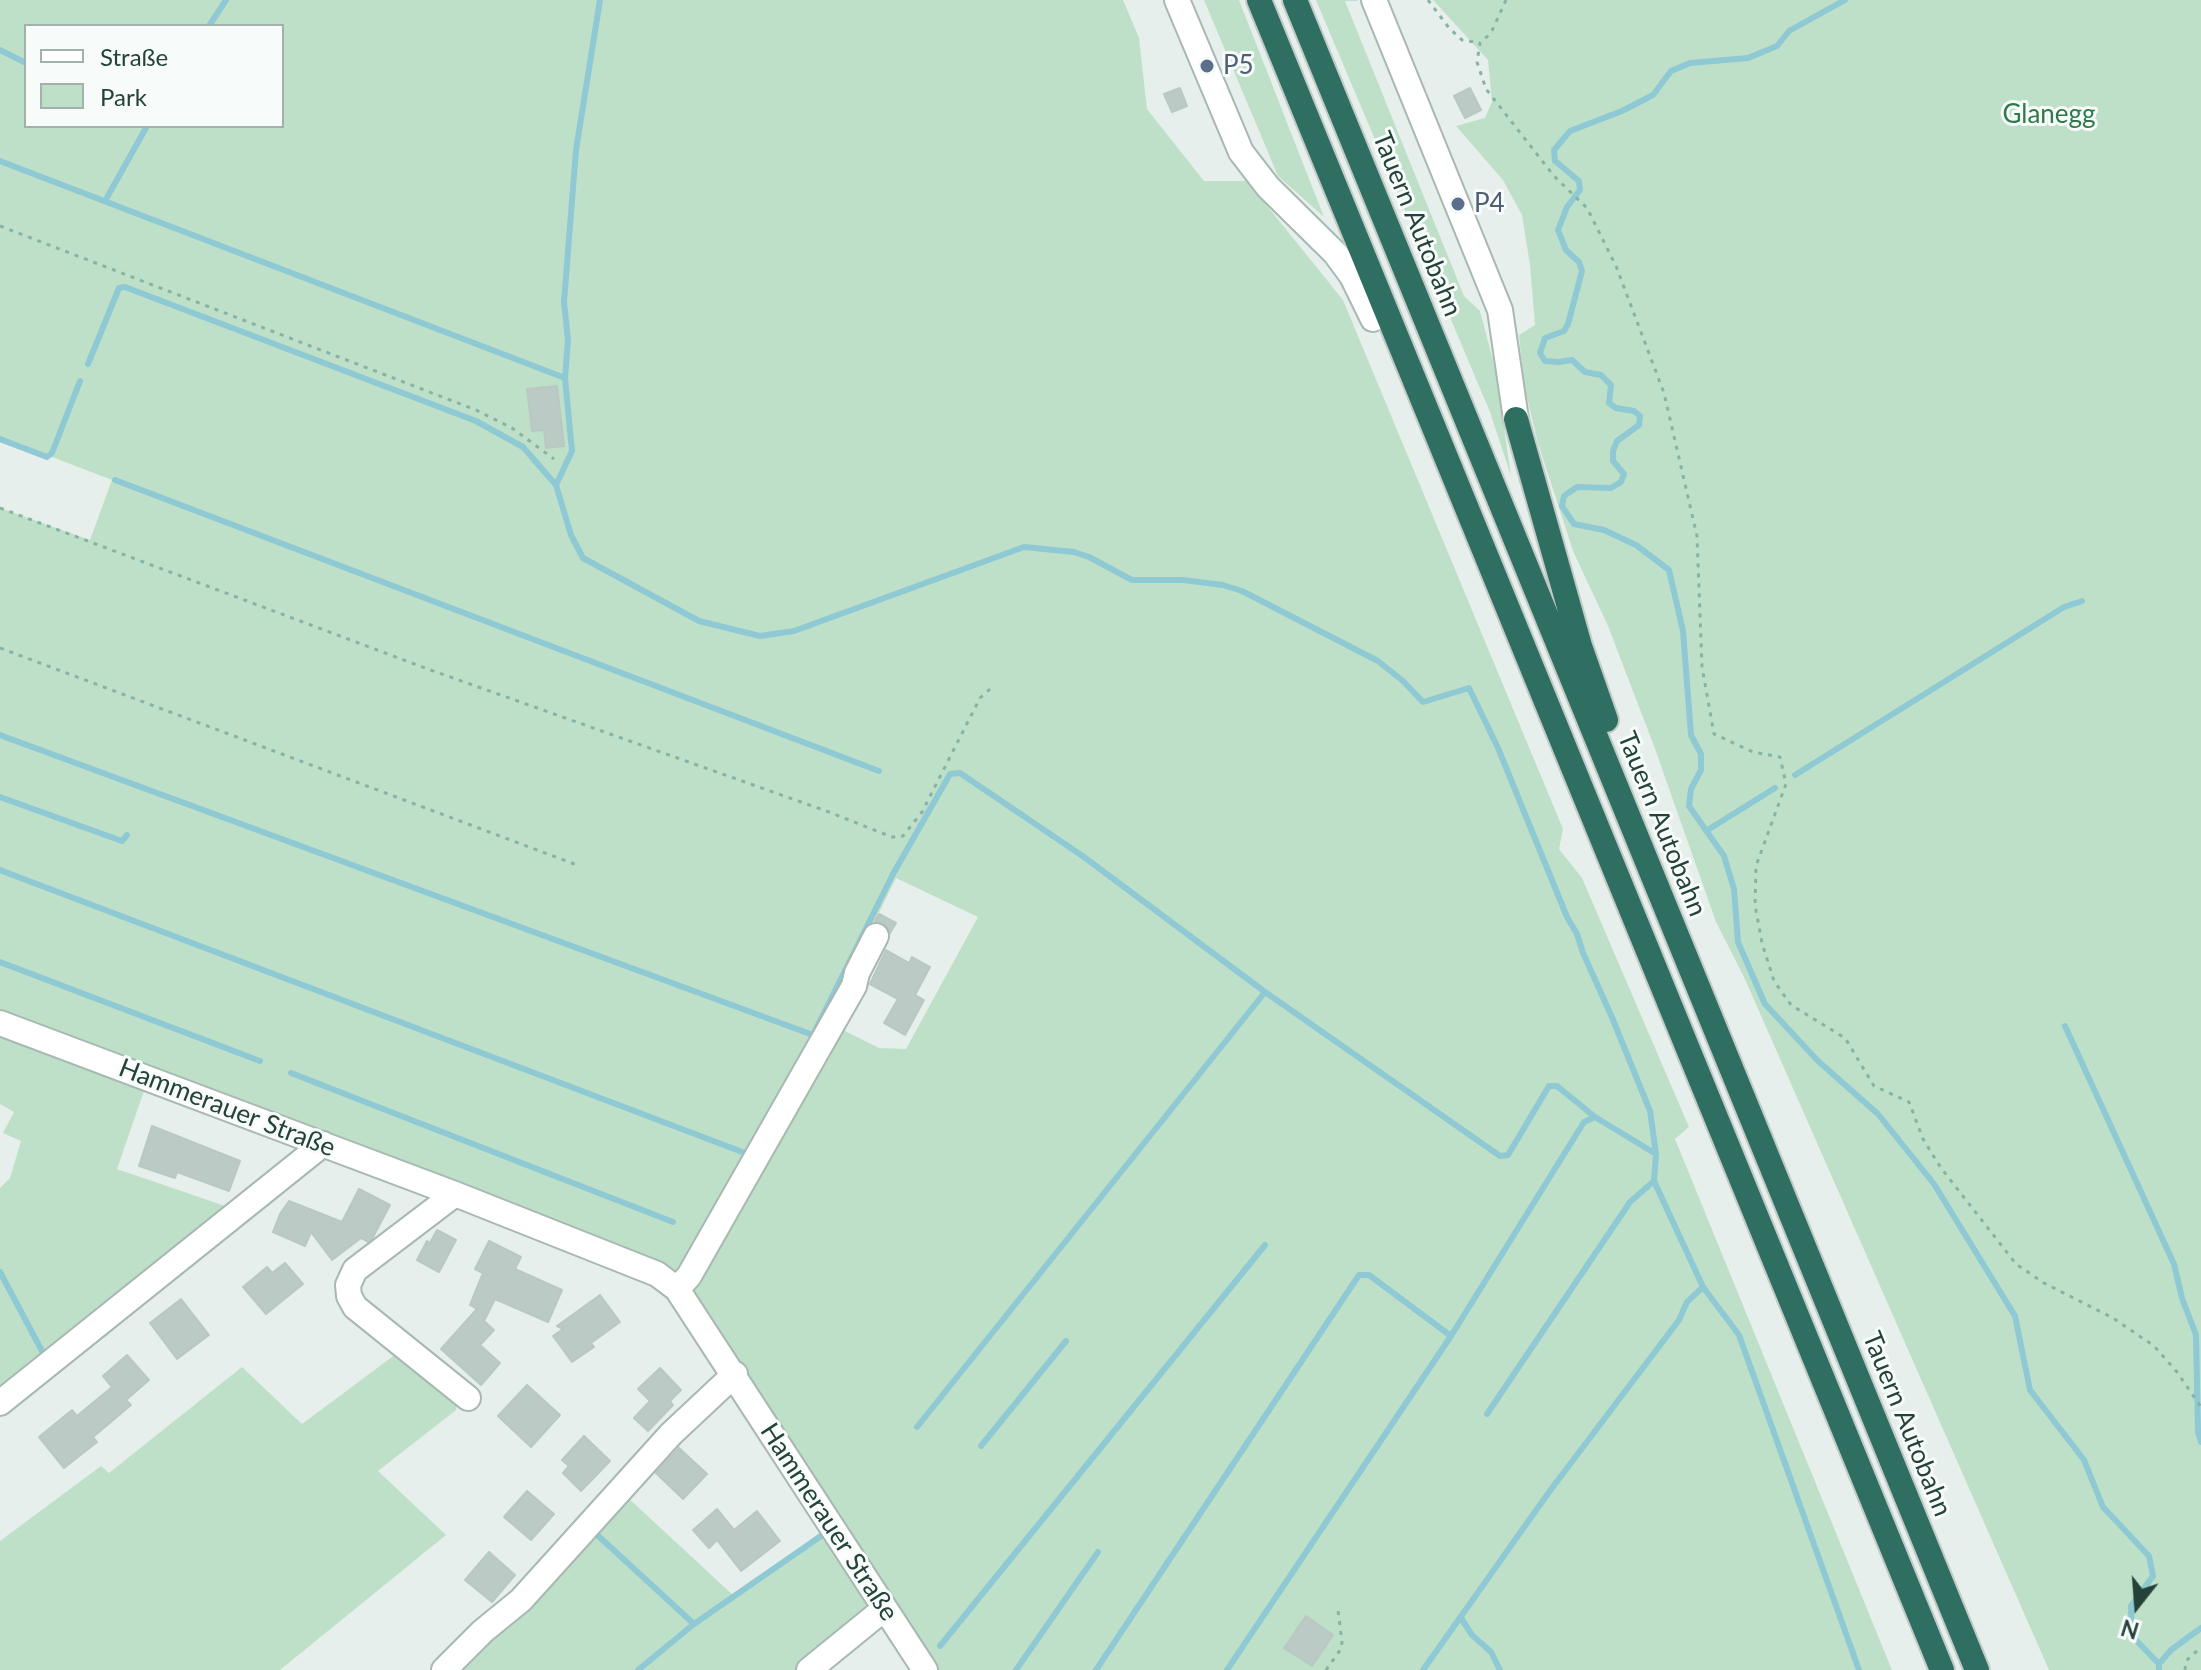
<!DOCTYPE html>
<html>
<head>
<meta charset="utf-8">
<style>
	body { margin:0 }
	#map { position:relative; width:2201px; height:1670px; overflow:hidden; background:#e6efeb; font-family:Lato,sans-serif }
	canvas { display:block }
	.legend { position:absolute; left:24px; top:24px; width:260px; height:104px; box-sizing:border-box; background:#f7fbf9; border:2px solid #a3b1ad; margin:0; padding:10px 14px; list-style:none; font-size:24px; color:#24423a }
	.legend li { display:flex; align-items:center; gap:16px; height:40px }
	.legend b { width:40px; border:2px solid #a3b1ad }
	.north { position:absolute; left:2097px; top:1566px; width:80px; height:80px; -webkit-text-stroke:6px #f7fbf9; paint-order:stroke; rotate:197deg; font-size:22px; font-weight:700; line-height:32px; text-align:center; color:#24423a }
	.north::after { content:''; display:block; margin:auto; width:28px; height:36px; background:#24423a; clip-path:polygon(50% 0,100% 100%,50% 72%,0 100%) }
</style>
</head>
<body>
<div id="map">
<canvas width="2201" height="1670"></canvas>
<ul class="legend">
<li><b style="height:10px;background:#fff"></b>Straße</li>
<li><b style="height:22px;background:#bfe0c8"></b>Park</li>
</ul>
<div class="north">N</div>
</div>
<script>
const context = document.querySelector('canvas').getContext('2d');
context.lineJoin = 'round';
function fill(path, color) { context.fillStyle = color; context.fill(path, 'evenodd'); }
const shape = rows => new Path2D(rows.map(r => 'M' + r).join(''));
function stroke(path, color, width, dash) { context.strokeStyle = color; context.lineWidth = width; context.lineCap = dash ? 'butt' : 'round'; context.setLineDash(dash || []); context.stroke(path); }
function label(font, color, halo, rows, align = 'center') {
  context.font = font + ' Lato,sans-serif'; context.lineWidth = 6; context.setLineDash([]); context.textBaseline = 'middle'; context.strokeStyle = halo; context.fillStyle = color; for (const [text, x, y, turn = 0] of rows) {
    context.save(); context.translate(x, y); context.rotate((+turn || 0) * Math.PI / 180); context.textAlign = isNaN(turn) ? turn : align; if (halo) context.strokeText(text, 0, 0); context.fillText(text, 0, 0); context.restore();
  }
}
fill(shape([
	[0,0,1123,0,1139,38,1147,109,1204,181,1247,181,1343,300,1563,829,1559,849,1582,878,1689,1127,1675,1139,1892,1670,939,1670,682,1276,0,1022,0,508,90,540,112,480,0,437],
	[26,26,282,26,282,126,26,126],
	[896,878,978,917,906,1049,879,1048,825,1021],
	[1204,0,1239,0,1324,217,1278,176],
	[1316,0,1357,0,1358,1,1345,1,1464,296,1480,311,1496,372,1511,476,1490,412],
	[1433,0,2201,0,2201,1670,2049,1670,1744,977,1716,922,1654,746,1608,626,1573,551,1538,443,1524,385,1519,335,1535,325,1530,265,1522,215,1503,180,1456,126,1485,118,1492,102,1488,60],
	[0,1030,146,1085,117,1169,231,1208,0,1387,0,1188,10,1178,21,1141,3,1133,14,1112,0,1104],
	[400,1351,456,1399,456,1410,378,1471,446,1535,280,1670,0,1670,0,1541,101,1466,109,1473,242,1367,302,1424],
	[625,1495,735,1597,823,1530,874,1606,799,1670,458,1670]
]), '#bfe0c8');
stroke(shape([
	[1845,0,1789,31,1777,46,1748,58,1690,63,1671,71,1653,95,1622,111,1570,131,1554,150,1555,161,1579,181,1580,190,1567,207,1558,230,1566,250,1579,262,1582,271,1568,324,1564,331,1545,338,1540,353,1545,361,1559,362,1572,360,1585,372,1601,375,1611,385,1609,403,1616,408,1634,411,1640,416,1639,425,1617,441,1613,451,1613,461,1624,474,1621,482,1611,488,1577,487,1564,496,1562,506,1574,524,1604,530,1636,545,1669,570,1683,631,1691,735,1701,754,1701,770,1691,789,1689,806,1724,856,1734,889,1738,942,1765,1004,1818,1061,1878,1114,1934,1184,2015,1316,2030,1390,2084,1460,2103,1507,2149,1556,2153,1576,2131,1606,2132,1636,2159,1664],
	[209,26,226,0],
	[0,50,26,63],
	[0,161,565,378],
	[105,201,147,126],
	[88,364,119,288,125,287,476,421,523,447,556,485,571,535,583,558,699,621,760,636,794,631,1024,547,1074,552,1089,557,1132,580,1183,580,1223,585,1242,591,1378,661,1403,681,1423,702,1469,688,1498,748,1567,917,1577,934,1583,953,1611,1015,1650,1111,1656,1154,1654,1181,1703,1287,1739,1335,1859,1670],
	[0,439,47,457,52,453,80,381],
	[115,480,879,771],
	[556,485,572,451,565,378,568,340,564,302,576,150,600,0],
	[0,735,813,1035],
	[1795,775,2064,607,2082,601],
	[0,797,122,841,127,835],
	[1706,831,1775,788],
	[0,870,745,1153],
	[0,962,260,1061],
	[2065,1026,2174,1264,2182,1298,2196,1335,2198,1432,2201,1442],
	[814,1033,893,874,950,774,960,773,1084,857,1265,992,1500,1156,1508,1155,1549,1086,1557,1086,1595,1117,1656,1154],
	[291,1073,673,1222],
	[0,1272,42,1351],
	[1487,1414,1630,1202,1654,1181],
	[917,1427,1265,992],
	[981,1446,1066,1341],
	[594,1532,694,1624],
	[1461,1618,1472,1635,1491,1652,1500,1670],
	[940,1646,1265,1245],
	[638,1670,694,1624,821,1536],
	[1016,1670,1098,1552],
	[1096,1670,1359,1275,1369,1275,1451,1336],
	[1227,1670,1451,1336,1584,1122,1595,1117],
	[1423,1670,1549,1492,1679,1320,1687,1302,1703,1287],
	[2159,1670,2159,1664,2171,1650,2201,1628]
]), '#8ec9d4', 6);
const building = shape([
	[1180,88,1187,106,1172,112,1164,94,1180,88],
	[1470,88,1481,110,1465,118,1454,96,1470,88],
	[557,386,564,446,546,448,544,430,532,431,527,389,557,386],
	[879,914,896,923,890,933,884,923,875,921,879,914],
	[886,950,909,963,912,957,930,967,915,995,924,1000,905,1035,884,1023,898,999,870,984,886,950],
	[152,1126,240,1161,229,1191,177,1172,175,1178,139,1166,152,1126],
	[359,1189,390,1205,372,1239,368,1242,361,1238,332,1260,311,1232,305,1246,273,1232,280,1214,289,1201,342,1222,359,1189],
	[437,1230,456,1240,439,1272,417,1260,427,1241,430,1243,437,1230],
	[489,1241,521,1257,515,1269,562,1290,548,1322,495,1299,484,1321,494,1330,480,1345,500,1363,481,1385,441,1349,477,1309,470,1305,483,1273,475,1269,489,1241],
	[285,1263,303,1284,266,1314,243,1287,267,1267,272,1273,285,1263],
	[600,1295,620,1322,591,1343,594,1347,572,1362,553,1336,563,1329,557,1326,600,1295],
	[181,1299,209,1335,177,1359,150,1323,181,1299],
	[127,1355,149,1380,126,1400,131,1405,93,1437,97,1442,64,1468,39,1437,72,1410,77,1416,112,1387,103,1376,127,1355],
	[660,1368,681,1390,670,1401,673,1405,648,1431,634,1418,650,1401,638,1389,660,1368],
	[527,1385,560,1415,531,1447,498,1416,527,1385],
	[584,1436,610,1461,581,1491,563,1473,569,1466,562,1460,584,1436],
	[679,1448,707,1474,683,1499,656,1473,679,1448],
	[527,1491,554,1514,531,1540,504,1517,527,1491],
	[717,1509,734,1530,757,1511,780,1541,741,1571,717,1540,709,1548,693,1530,717,1509],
	[489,1552,515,1575,492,1602,465,1580,489,1552],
	[1306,1616,1333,1635,1312,1666,1284,1648,1306,1616]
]);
fill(building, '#bbcac4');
stroke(building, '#b8c9c2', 2);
const minor = shape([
	[1177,0,1241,152,1268,187,1335,253,1352,276,1373,319],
	[1374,0,1500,310,1516,419],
	[0,1023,455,1194,657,1274,677,1289,925,1670],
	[455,1194,355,1270,348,1285,349,1296,355,1307,468,1398],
	[677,1289,689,1276,854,986,857,973,876,936],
	[0,1403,323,1144],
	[444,1670,483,1631,521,1600,671,1434,735,1374],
	[809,1670,884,1609]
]);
const highway = shape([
	[1259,0,1942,1670],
	[1295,0,1977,1670],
	[1516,419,1580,646,1606,720]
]);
stroke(minor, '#a8b8b2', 28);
stroke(highway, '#c2cac8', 28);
stroke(shape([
	[1428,0,1449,28,1462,40,1480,43],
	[1506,0,1491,33,1480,43,1477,62,1486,89,1554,176,1587,208,1616,266,1664,393,1697,536,1702,667,1714,734,1753,752,1780,757,1786,784,1756,866,1755,905,1762,943,1774,981,1791,1005,1845,1038,1874,1086,1909,1102,1923,1139,1941,1168,2016,1264,2044,1283,2113,1318,2154,1346,2177,1372,2201,1407],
	[0,226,476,410,512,428,554,459],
	[0,508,425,668,829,812,892,837,903,836,922,812,980,698,990,689],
	[0,648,577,865],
	[1326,1670,1341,1649,1342,1642,1338,1610],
	[2185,1670,2186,1661,2201,1647]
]), '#86b3a5', 3, [4, 6]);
stroke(minor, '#fff', 24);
stroke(highway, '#2f6f62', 24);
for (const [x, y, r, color] of [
	[1207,66,8,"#5c6f8a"],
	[1458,204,8,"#5c6f8a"]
]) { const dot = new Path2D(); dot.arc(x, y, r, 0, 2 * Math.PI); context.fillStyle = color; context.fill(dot); stroke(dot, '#f7fbf9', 3); }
label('26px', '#4e5e75', '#f7fbf9', [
	["P5",1223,66],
	["P4",1474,204]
], 'left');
label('26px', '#2d7a4b', '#f7fbf9', [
	["Glanegg",2049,115]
]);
label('26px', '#24423a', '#f7fbf9', [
	["Tauern Autobahn",1417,224,68],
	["Tauern Autobahn",1662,824,68],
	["Hammerauer Straße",227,1108,21],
	["Tauern Autobahn",1907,1424,68],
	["Hammerauer Straße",829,1522,57]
]);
</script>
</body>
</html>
